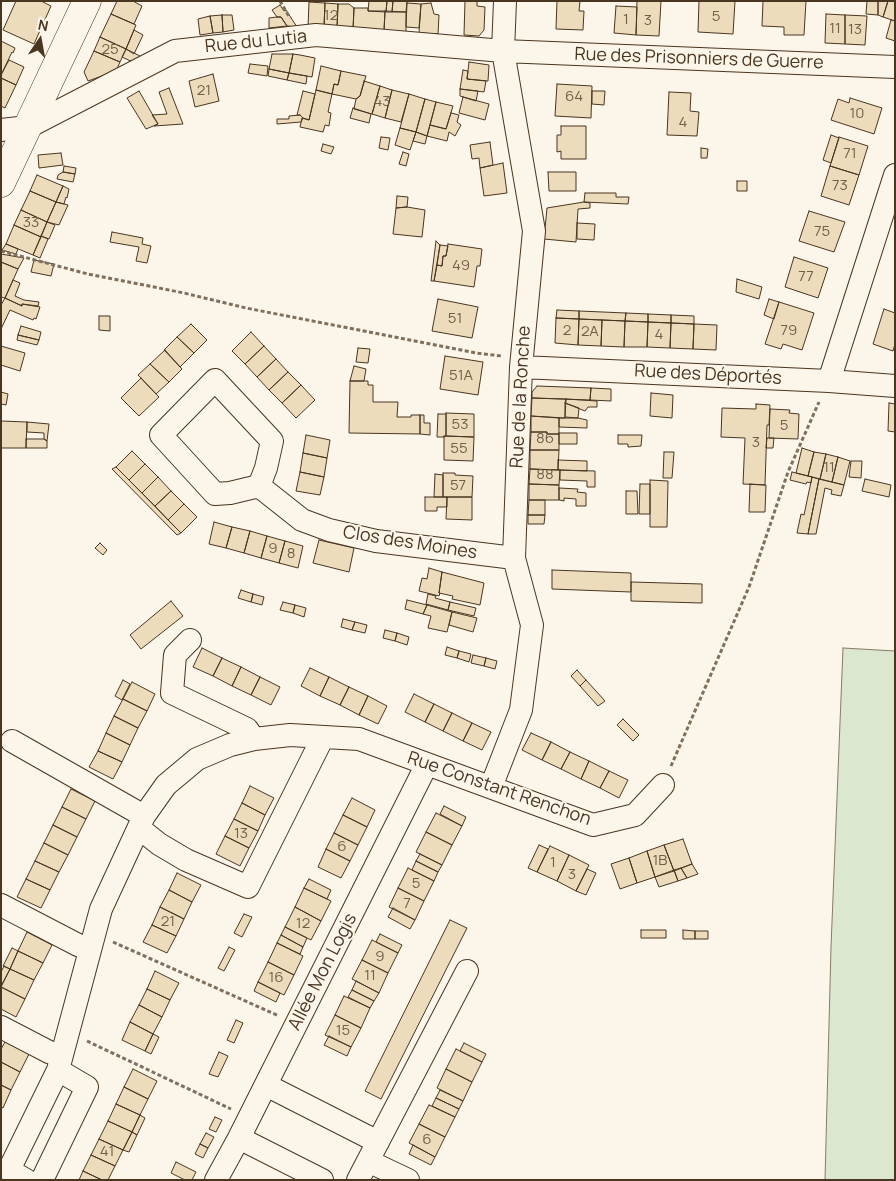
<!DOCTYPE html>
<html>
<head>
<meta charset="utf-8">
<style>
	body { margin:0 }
	#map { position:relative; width:896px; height:1181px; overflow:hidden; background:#fbf6e9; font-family:Manrope,sans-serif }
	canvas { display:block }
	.frame { position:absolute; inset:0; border:2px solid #4a3520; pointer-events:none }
	.north { position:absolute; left:15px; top:15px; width:50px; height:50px; -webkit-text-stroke:4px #fbf6e9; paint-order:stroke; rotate:12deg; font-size:14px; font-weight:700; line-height:20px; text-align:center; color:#4a3520 }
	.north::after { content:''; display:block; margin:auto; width:18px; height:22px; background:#4a3520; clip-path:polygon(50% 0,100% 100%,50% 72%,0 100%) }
</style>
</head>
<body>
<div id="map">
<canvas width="896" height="1181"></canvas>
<div class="frame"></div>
<div class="north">N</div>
</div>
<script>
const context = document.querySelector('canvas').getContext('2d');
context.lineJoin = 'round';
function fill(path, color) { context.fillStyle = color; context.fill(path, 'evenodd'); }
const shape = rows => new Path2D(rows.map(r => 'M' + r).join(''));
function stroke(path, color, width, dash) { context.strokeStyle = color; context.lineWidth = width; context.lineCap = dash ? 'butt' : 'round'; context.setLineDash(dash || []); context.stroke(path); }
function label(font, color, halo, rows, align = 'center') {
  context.font = font + ' Manrope,sans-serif'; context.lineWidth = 4; context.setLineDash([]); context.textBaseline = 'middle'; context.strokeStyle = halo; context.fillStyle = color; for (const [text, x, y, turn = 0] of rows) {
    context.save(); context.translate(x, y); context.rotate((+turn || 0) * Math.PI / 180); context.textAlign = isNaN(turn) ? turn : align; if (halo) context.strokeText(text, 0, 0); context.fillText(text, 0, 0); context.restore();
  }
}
const green = shape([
	[843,648,895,651,895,1180,825,1180,831,947,843,648]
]);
fill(green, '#dce7d0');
stroke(green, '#887966', 1);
const building = shape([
	[16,1,41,1,51,6,34,44,3,30,16,1],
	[117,1,133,1,142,6,134,24,111,14,117,1],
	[369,1,387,1,386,12,368,11,369,1],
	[387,1,393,1,392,12,386,12,387,1],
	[393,1,407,1,406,12,392,12,393,1],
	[465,1,477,1,477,6,485,7,484,30,479,36,464,35,465,1],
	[557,1,580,1,579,11,584,11,583,30,556,29,557,1],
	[637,1,661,1,659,36,636,35,637,1],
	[699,1,735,1,733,34,698,32,699,1],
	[763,1,806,1,804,35,784,35,784,27,762,26,763,1],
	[867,1,878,1,878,15,866,14,867,1],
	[878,1,888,1,883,17,878,15,878,1],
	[888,1,895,1,895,21,883,17,888,1],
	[309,2,325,3,324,27,308,27,309,2],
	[325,3,338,4,337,28,324,27,325,3],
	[407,3,421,4,419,28,406,27,407,3],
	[431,3,434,14,439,15,438,34,419,33,421,4,431,3],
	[338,4,349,4,354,8,353,29,337,28,338,4],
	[280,5,284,11,286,10,297,27,287,26,281,17,277,17,272,10,280,5],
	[616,6,637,7,636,35,614,33,616,6],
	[354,8,368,8,368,11,385,11,384,31,353,30,354,8],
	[385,11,406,12,406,32,384,31,385,11],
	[111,14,136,25,126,49,100,37,111,14],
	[826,14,845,15,845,44,825,43,826,14],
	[222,15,232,15,234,30,223,32,222,15],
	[222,15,223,32,213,33,210,16,222,15],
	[845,15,867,16,865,45,845,44,845,15],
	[210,16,213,33,200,35,198,19,210,16],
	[277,17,281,17,287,26,269,28,269,18,277,17],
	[891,20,895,21,895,41,886,38,891,20],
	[134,30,143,35,134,54,126,49,134,30],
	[100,37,126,49,120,62,94,51,100,37],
	[1,41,15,48,13,53,12,52,1,75,1,41],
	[126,49,140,56,137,64,122,57,126,49],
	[94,51,120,62,116,71,88,81,84,72,94,51],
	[272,54,293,54,289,73,269,69,272,54],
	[293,54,300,55,315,58,312,77,289,73,293,54],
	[9,60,24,67,16,85,1,78,1,75,9,60],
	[469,62,489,65,488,81,467,79,469,62],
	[250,64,268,66,267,76,248,73,250,64],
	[321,66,341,71,338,85,334,84,332,94,316,90,321,66],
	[269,69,289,73,287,80,268,76,269,69],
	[463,70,468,71,467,79,486,81,484,92,460,89,463,70],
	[341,71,366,76,360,96,356,99,332,94,334,84,338,85,341,71],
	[289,73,307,76,306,84,287,80,289,73],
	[213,74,219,101,195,107,189,81,213,74],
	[1,78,16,85,5,108,1,106,1,78],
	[364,81,380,86,372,114,354,109,356,99,360,96,364,81],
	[557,84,592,86,591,118,555,116,557,84],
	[380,86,392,90,385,118,372,114,380,86],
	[169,88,183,124,154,126,158,124,152,115,167,114,159,92,169,88],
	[460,89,478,91,476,101,460,96,460,89],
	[316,90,332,94,328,112,331,113,329,126,325,125,323,132,300,127,302,118,309,120,316,90],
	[392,90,409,94,401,122,385,118,392,90],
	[139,91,158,124,146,129,127,98,139,91],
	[303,91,315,94,309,120,303,118,300,115,297,115,303,91],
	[592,91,605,91,604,105,592,104,592,91],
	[669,92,691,93,690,111,699,112,697,136,667,135,669,92],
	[409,94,425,99,416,132,400,128,409,94],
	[463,97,489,104,485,120,459,113,463,97],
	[850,98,882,108,874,134,831,120,838,99,849,103,850,98],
	[425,99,436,102,427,136,416,132,425,99],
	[436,102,453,106,446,129,430,125,436,102],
	[353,108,371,114,369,123,350,118,353,108],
	[451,113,459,115,457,122,461,125,455,136,449,132,447,141,427,136,430,125,446,129,451,113],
	[300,115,303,118,301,122,277,124,277,119,289,119,289,116,300,115],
	[561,126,586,126,586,159,561,159,561,151,557,152,557,135,561,135,561,126],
	[400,128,416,132,410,150,395,145,400,128],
	[416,132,427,136,425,144,413,141,416,132],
	[831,135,839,138,831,163,823,160,831,135],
	[381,137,390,138,388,150,379,148,381,137],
	[839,137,868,146,859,175,830,166,839,137],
	[490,142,493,165,480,168,479,158,472,159,470,145,490,142],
	[323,144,334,147,331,154,321,151,323,144],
	[701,148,708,149,707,158,701,158,701,148],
	[403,152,409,154,406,166,399,164,403,152],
	[61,153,63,165,39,168,38,155,61,153],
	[503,163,507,193,484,196,480,168,503,163],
	[64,166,76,168,75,174,63,172,64,166],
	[830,166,859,175,849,205,821,196,830,166],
	[63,172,75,174,73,182,57,179,58,175,63,172],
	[548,172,576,172,576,191,549,191,548,172],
	[37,175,63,186,56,202,30,191,37,175],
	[737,181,747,181,747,191,737,191,737,181],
	[63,186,69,189,67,198,66,197,64,204,56,202,63,186],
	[30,191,56,202,47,222,21,210,30,191],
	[585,193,616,193,616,197,629,197,628,204,584,202,585,193],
	[397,196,408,197,407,207,396,208,397,196],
	[56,202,68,205,59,225,47,222,56,202],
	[584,202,590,203,590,208,578,209,576,242,544,239,547,208,584,202],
	[407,207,425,210,422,237,393,234,396,208,407,207],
	[21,210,47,222,41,237,14,225,21,210],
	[809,211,845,222,834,252,799,241,809,211],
	[47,222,55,225,49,239,41,236,47,222],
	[577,223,595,224,594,240,577,239,577,223],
	[14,225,41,237,33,255,6,244,14,225],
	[112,232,143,238,142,244,151,246,147,263,136,261,139,247,110,242,112,232],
	[41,236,48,239,40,258,33,255,41,236],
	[436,241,440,245,434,281,431,281,436,241],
	[6,244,18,249,16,254,2,250,6,244],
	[448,244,482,249,480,266,477,266,474,287,434,281,437,265,442,266,443,256,446,256,448,244],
	[440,245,448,246,446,256,443,256,442,266,437,265,440,245],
	[1,254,24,258,18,269,1,262,1,254],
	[794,257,828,268,818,298,785,287,794,257],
	[34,260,54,264,51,276,31,272,34,260],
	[1,262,18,269,5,298,1,297,1,262],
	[737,279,762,287,759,299,736,292,737,279],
	[13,280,20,283,15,296,24,300,39,302,38,306,22,304,22,306,5,298,13,280],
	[5,298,22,306,22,304,40,307,36,319,34,318,33,320,10,310,1,329,1,305,5,298],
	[438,299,478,307,472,338,432,331,438,299],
	[769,299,779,302,774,319,764,315,769,299],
	[779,302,814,313,802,350,783,344,781,349,765,344,779,302],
	[884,309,895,313,895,344,893,351,873,344,884,309],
	[557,310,579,311,579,319,556,318,557,310],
	[579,311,626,313,625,321,579,319,579,311],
	[626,313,648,314,648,322,625,321,626,313],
	[648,314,671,315,671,323,648,322,648,314],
	[671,315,694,316,694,324,671,323,671,315],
	[99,316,110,316,110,331,99,330,99,316],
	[556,318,579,319,578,345,555,343,556,318],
	[579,319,602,320,601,346,578,345,579,319],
	[602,320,625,321,624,347,601,346,602,320],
	[625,321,648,322,647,347,624,347,625,321],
	[648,322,671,323,670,348,647,347,648,322],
	[671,323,694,324,693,349,670,348,671,323],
	[191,324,207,340,194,353,177,337,191,324],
	[694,324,717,325,716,350,693,349,694,324],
	[21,326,41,332,39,340,18,335,21,326],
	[251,332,264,346,245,364,232,351,251,332],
	[18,335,39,340,37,345,17,340,18,335],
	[177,337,194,353,180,367,164,350,177,337],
	[1,346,25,353,20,371,1,365,1,346],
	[264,346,276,359,257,377,245,364,264,346],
	[358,348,370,349,368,363,356,362,358,348],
	[165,350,182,369,169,382,150,364,165,350],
	[445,356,483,362,478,395,440,389,445,356],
	[276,359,288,372,269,390,257,377,276,359],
	[150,364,169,382,156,394,138,375,150,364],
	[354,366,366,369,364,381,350,381,354,366],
	[288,372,301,385,282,403,269,390,288,372],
	[141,378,159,397,139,416,121,398,141,378],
	[350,381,368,381,368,385,373,385,373,402,398,402,397,417,411,417,411,415,420,415,420,434,349,433,350,381],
	[301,385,315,400,296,418,282,403,301,385],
	[537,386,591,388,590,400,532,398,532,392,537,386],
	[591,388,611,389,611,401,590,400,591,388],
	[1,392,8,394,6,405,1,404,1,392],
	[651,393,673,395,672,418,650,416,651,393],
	[532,398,566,399,565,418,531,416,532,398],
	[566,399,597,401,597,407,588,407,585,411,565,403,566,399],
	[565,403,579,408,578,418,565,417,565,403],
	[889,403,895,404,895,432,888,431,889,403],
	[756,404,770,405,769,425,767,425,765,485,743,484,745,438,721,437,722,408,756,409,756,404],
	[770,409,790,410,789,413,799,414,798,439,769,438,770,409],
	[446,413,474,414,474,437,446,436,446,413],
	[438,414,446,414,446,436,444,437,437,437,438,414],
	[420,415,424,415,424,423,430,423,430,435,420,434,420,415],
	[531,416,559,418,559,434,547,434,547,432,531,432,531,416],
	[559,418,578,418,587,420,587,428,559,427,559,418],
	[1,421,27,422,26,448,1,448,1,421],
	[27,422,49,424,47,441,44,439,44,433,27,432,27,422],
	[531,432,547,432,547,434,559,434,559,450,530,450,531,432],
	[559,433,577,433,577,444,559,444,559,433],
	[306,435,330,440,327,458,303,453,306,435],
	[618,435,642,435,641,446,628,447,628,444,618,444,618,435],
	[444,436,474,437,473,461,444,460,444,436],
	[767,438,774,438,773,448,766,448,767,438],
	[26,439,44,439,47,441,47,448,26,448,26,439],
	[802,448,814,452,808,476,796,473,802,448],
	[530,450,559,450,558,470,530,469,530,450],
	[132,451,145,464,129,480,116,467,132,451],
	[664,452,674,452,672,478,663,478,664,452],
	[814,452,826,454,820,479,808,476,814,452],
	[303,453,327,458,324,477,300,472,303,453],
	[826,454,838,457,832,482,820,479,826,454],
	[838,457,850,461,844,485,832,482,838,457],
	[558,460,587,461,587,471,558,470,558,460],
	[851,461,862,461,861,478,849,477,851,461],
	[145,464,158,477,142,493,129,480,145,464],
	[116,467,129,480,181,533,177,535,112,469,116,467],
	[530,469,560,470,559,485,529,484,530,469],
	[560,470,595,471,595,487,587,487,587,481,560,480,560,470],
	[300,472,324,477,320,495,296,491,300,472],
	[792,472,812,477,811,483,807,482,806,484,790,480,792,472],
	[443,473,455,473,455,475,473,476,472,497,443,497,443,473],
	[435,474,443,475,443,497,434,497,435,474],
	[158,477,171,491,155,506,142,493,158,477],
	[812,477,819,479,808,534,797,533,801,514,804,515,812,477],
	[819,479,844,485,841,496,831,494,832,490,825,488,816,534,808,534,819,479],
	[865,479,891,485,889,497,862,491,865,479],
	[650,480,668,481,667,527,650,527,650,480],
	[529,484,559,485,559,500,529,500,529,484],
	[640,484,650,484,650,514,639,514,640,484],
	[750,484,766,485,765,512,749,512,750,484],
	[559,488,578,489,577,492,586,493,586,506,576,506,576,499,564,498,564,501,559,500,559,488],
	[171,491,184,504,168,520,155,506,171,491],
	[626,491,637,491,638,514,626,514,626,491],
	[425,497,447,497,447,507,437,507,437,511,425,511,425,497],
	[447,497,472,497,472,520,446,519,447,497],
	[529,500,545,500,545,515,528,515,529,500],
	[184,504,197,517,181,533,168,520,184,504],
	[528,515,545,515,544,524,528,524,528,515],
	[214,522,232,527,226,548,209,544,214,522],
	[232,527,250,531,244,553,226,548,232,527],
	[250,531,267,536,261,558,244,553,250,531],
	[267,536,285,541,279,563,261,558,267,536],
	[319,540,354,548,349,572,313,563,319,540],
	[285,541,303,546,298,568,279,563,285,541],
	[100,543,107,550,103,555,95,548,100,543],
	[429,568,442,572,439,593,440,593,439,596,419,591,422,578,427,579,429,568],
	[552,570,631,573,631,592,552,589,552,570],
	[442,572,484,583,480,605,452,599,453,596,439,593,442,572],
	[631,582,702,584,702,603,631,601,631,582],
	[241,590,253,594,251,602,238,598,241,590],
	[253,594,264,597,262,605,251,602,253,594],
	[428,594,436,596,435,598,450,602,448,610,426,604,428,594],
	[407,600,427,605,423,614,405,609,407,600],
	[171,601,183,616,141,649,130,635,171,601],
	[283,602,295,605,293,613,280,610,283,602],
	[450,602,476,608,474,616,448,610,450,602],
	[295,605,306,608,304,617,293,613,295,605],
	[427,605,452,612,447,632,428,628,431,616,423,614,427,605],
	[452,612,477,618,473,632,449,625,452,612],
	[343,619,355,622,352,630,341,627,343,619],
	[355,622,367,625,365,633,352,630,355,622],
	[385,630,397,633,395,641,383,638,385,630],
	[397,633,409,637,407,645,395,641,397,633],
	[447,647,459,651,457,658,445,655,447,647],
	[202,648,222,658,213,676,193,667,202,648],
	[459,651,471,654,469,662,457,658,459,651],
	[473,655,486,658,484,666,471,663,473,655],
	[222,658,241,667,232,686,213,676,222,658],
	[486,658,497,661,495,669,484,666,486,658],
	[241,667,260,677,251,695,232,686,241,667],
	[310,668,329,677,320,696,301,686,310,668],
	[577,670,586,680,580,686,571,676,577,670],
	[260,677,280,687,271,705,251,695,260,677],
	[329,677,349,687,340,705,320,696,329,677],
	[123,680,130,684,122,700,115,696,123,680],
	[586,680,605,701,598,706,580,686,586,680],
	[132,682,155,694,147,711,123,699,132,682],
	[349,687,368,696,359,715,340,705,349,687],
	[414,694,434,704,425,722,405,712,414,694],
	[368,696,387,706,378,724,359,715,368,696],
	[123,699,147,711,138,728,114,716,123,699],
	[434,704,452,713,443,731,425,722,434,704],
	[452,713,472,723,463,741,443,731,452,713],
	[114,716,138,728,130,745,106,733,114,716],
	[623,719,639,735,633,741,617,725,623,719],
	[472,723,491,732,482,750,463,741,472,723],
	[106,733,130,745,122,762,98,751,106,733],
	[531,733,551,742,542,760,522,750,531,733],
	[551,742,570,752,561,769,542,760,551,742],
	[98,751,122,762,113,779,89,767,98,751],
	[570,752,589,761,581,779,561,769,570,752],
	[589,761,609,771,600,788,581,779,589,761],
	[609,771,628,780,619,798,600,788,609,771],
	[250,786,274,798,265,815,242,803,250,786],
	[71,789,95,801,86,819,62,807,71,789],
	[352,798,375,810,367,827,343,815,352,798],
	[242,803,265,815,258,831,234,819,242,803],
	[444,806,466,817,462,826,440,814,444,806],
	[62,807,86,819,77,837,53,825,62,807],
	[436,813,462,826,452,845,426,832,436,813],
	[343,815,367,827,358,845,334,833,343,815],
	[234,819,258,831,249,848,225,836,234,819],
	[53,825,77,837,68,855,44,843,53,825],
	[426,832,452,845,442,865,416,852,426,832],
	[334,833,358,845,350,861,326,849,334,833],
	[225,836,249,848,240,866,216,854,225,836],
	[683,839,692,864,674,871,664,845,683,839],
	[44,843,68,855,59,872,35,861,44,843],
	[539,845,548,849,537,872,528,868,539,845],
	[664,845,674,871,655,877,647,851,664,845],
	[550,846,569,855,557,881,537,872,550,846],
	[326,849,350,861,341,878,318,867,326,849],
	[647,851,655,877,637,883,629,858,647,851],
	[420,854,442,865,438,872,416,861,420,854],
	[569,855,589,865,576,891,557,881,569,855],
	[629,858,637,883,620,889,611,864,629,858],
	[35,861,59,872,50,890,26,879,35,861],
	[416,861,438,872,434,881,412,870,416,861],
	[692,864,698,874,687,878,681,868,692,864],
	[408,868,434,881,424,901,398,888,408,868],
	[681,868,687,878,678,881,674,870,681,868],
	[587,869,596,873,586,895,576,891,587,869],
	[674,870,678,881,659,887,655,877,674,870],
	[177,873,201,885,192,902,169,890,177,873],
	[26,879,50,890,41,908,17,897,26,879],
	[309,879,331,890,327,899,304,888,309,879],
	[304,888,331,901,321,921,295,907,304,888],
	[398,888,424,901,415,920,389,907,398,888],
	[169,890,192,902,184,919,160,907,169,890],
	[160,907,184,919,176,936,152,925,160,907],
	[295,907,321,921,311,940,285,927,295,907],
	[393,908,415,920,410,929,388,917,393,908],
	[244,914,252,917,242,937,234,933,244,914],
	[450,920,467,928,381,1099,365,1091,450,920],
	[152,925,176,936,167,953,143,942,152,925],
	[285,927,307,938,303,947,281,935,285,927],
	[641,930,666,930,666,938,641,938,641,930],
	[683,930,695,931,695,939,683,939,683,930],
	[695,931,708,931,708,939,695,939,695,931],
	[27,932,52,945,43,963,18,951,27,932],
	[380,934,402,945,398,953,376,942,380,934],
	[281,935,303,947,300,954,277,943,281,935],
	[372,940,398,953,388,973,362,960,372,940],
	[277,943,303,956,294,975,268,962,277,943],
	[229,947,235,950,224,971,218,968,229,947],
	[12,948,18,951,10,969,3,966,12,948],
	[18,951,43,963,34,980,10,969,18,951],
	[362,960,388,973,379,993,352,979,362,960],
	[268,962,294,975,284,995,258,982,268,962],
	[4,966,10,969,1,986,1,972,4,966],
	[10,969,34,980,25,999,1,987,10,969],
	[155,971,179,983,170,1000,147,989,155,971],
	[356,981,379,993,374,1001,352,990,356,981],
	[258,982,280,993,276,1002,254,991,258,982],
	[1,987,25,999,16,1017,1,1009,1,987],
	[147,989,170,1000,162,1017,139,1005,147,989],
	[352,990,374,1001,370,1008,348,997,352,990],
	[344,996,370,1008,361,1028,335,1015,344,996],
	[139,1005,162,1017,153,1034,130,1022,139,1005],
	[335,1015,361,1028,351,1047,325,1035,335,1015],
	[236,1020,243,1023,234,1043,227,1040,236,1020],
	[130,1022,153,1034,145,1051,122,1040,130,1022],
	[153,1034,159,1037,151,1054,145,1051,153,1034],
	[329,1036,351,1047,347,1056,324,1045,329,1036],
	[5,1042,29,1054,20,1072,1,1062,1,1049,5,1042],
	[464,1043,486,1054,482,1062,460,1051,464,1043],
	[456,1049,482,1062,472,1082,446,1069,456,1049],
	[219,1052,228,1056,218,1077,209,1074,219,1052],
	[1,1062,20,1072,11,1090,1,1085,1,1062],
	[133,1069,157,1081,148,1099,124,1087,133,1069],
	[446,1069,472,1082,463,1101,437,1088,446,1069],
	[1,1085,11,1090,3,1108,1,1107,1,1085],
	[124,1087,148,1099,140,1115,116,1104,124,1087],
	[440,1090,463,1101,459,1109,436,1098,440,1090],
	[436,1098,459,1109,455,1117,432,1106,436,1098],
	[116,1104,140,1115,132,1132,108,1121,116,1104],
	[429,1105,455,1117,445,1137,419,1124,429,1105],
	[140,1115,145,1118,137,1135,132,1132,140,1115],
	[215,1117,222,1120,216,1132,209,1129,215,1117],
	[108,1121,132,1132,123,1150,99,1139,108,1121],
	[419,1124,445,1137,435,1157,409,1143,419,1124],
	[132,1132,137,1135,129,1152,123,1150,132,1132],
	[206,1133,214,1137,208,1148,200,1144,206,1133],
	[99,1139,123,1150,115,1166,91,1155,99,1139],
	[200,1144,208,1148,203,1158,195,1154,200,1144],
	[413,1145,435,1157,431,1165,409,1154,413,1145],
	[91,1155,115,1166,108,1180,102,1180,83,1171,91,1155],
	[176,1162,196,1172,192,1180,185,1180,171,1173,176,1162],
	[83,1171,102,1180,79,1180,83,1171]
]);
fill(building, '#ecdcbc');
stroke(building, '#4a3520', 1);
const minor = shape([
	[1,130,28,127,175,51,316,35,503,51,895,67],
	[521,367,829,381,895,386],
	[829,381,895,175],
	[259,486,266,468,272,441,215,380,161,435,215,494,230,493,259,486,302,520,329,530,376,541,514,558],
	[190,640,175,655,172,693,247,729,254,739],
	[12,741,144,816],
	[491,787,521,710,532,625,514,558,521,367,534,231,503,51,505,1],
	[139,828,159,844,186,860,248,887,323,737],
	[1,905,78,945,90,949],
	[1,1027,49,1052,61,1056],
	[266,1085,378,1142],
	[239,1138,322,1180],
	[368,1161,408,1180],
	[26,1180,9,1170,58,1070,101,909,144,816,166,785,197,759,230,745,254,739,290,735,359,739,593,825,635,815,663,785],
	[42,1180,87,1087,58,1070],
	[216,1180,239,1138,427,764],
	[358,1180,467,971]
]);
const major = shape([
	[1,183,87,1]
]);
stroke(minor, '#4a3520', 24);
stroke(major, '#4a3520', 29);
stroke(shape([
	[280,1,290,18],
	[1,251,88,274,184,293,246,308,476,353,502,356],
	[671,766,749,587,788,472,819,402],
	[113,942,279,1016],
	[87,1041,231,1109]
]), '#7f6f5c', 3, [4, 2.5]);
stroke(minor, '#fbf6e9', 22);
stroke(major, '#fbf6e9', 28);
label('15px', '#725f47', null, [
	["12",331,16],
	["5",716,17],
	["1",626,20],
	["3",648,21],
	["11",835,29],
	["13",855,30],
	["25",110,50],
	["21",204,91],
	["64",574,97],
	["43",382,102],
	["10",857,114],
	["4",683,123],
	["71",850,154],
	["73",840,186],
	["33",31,223],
	["75",822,232],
	["49",461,266],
	["77",806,277],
	["51",455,319],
	["2",567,331],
	["79",789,331],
	["2A",590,332],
	["4",659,335],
	["51A",461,376],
	["53",460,425],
	["5",784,426],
	["86",545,439],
	["3",756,443],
	["55",459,449],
	["11",829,468],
	["88",545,475],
	["57",458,486],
	["9",273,549],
	["8",291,554],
	["13",241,834],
	["6",342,847],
	["1B",660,861],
	["1",553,863],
	["3",572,875],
	["5",416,884],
	["7",407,904],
	["21",168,922],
	["12",303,924],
	["9",380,957],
	["11",370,976],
	["16",276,978],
	["15",343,1031],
	["6",427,1140],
	["41",107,1152]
]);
label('18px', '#4a3520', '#fbf6e9', [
	["Rue du Lutia",256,42,-6],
	["Rue des Prisonniers de Guerre",699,59,2],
	["Rue des Déportés",708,375,3],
	["Rue de la Ronche",521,397,-87],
	["Clos des Moines",410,543,9],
	["Rue Constant Renchon",499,789,19],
	["Allée Mon Logis",323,972,-63]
]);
</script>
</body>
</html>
